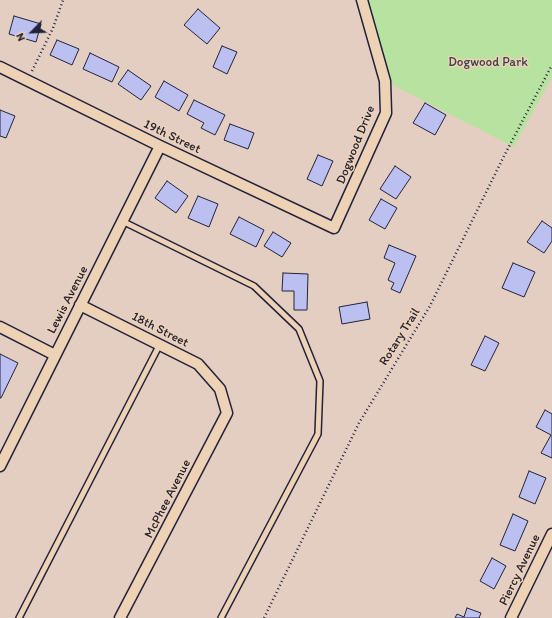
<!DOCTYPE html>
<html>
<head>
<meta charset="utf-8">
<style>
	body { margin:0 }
	#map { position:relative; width:552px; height:618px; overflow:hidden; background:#e4cec1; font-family:Itim,sans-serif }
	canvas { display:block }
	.north { position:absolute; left:12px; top:12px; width:40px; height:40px; -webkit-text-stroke:3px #eed2b5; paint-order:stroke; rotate:246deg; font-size:11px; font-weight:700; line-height:16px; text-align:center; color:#22223b }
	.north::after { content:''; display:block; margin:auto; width:14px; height:18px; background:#22223b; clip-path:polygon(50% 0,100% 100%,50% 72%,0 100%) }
</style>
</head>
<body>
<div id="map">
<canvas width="552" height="618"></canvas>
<div class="north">N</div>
</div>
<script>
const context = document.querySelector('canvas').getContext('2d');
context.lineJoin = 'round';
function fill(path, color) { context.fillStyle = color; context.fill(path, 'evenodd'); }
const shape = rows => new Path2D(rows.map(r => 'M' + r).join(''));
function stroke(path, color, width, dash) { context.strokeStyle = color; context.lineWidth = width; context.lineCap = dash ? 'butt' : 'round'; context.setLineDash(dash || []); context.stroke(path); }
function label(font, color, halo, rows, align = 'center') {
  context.font = font + ' Itim,sans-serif'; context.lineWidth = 3; context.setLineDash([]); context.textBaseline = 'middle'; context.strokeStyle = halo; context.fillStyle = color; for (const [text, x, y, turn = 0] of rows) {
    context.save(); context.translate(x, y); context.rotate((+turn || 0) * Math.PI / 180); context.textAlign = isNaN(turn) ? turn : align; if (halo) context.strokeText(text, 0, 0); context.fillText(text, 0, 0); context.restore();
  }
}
fill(shape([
	[362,0,552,0,552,77,514,147,385,81]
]), '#b7e29f');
const building = shape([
	[198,9,220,28,207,44,184,25,198,9],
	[14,16,41,24,36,42,9,34,14,16],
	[57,40,79,49,72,65,50,55,57,40],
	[222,46,237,52,227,74,213,67,222,46],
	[90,53,119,67,112,82,83,69,90,53],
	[128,70,151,86,141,100,118,84,128,70],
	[164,81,188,95,179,111,155,97,164,81],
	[194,100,225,115,215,135,201,128,204,123,187,114,194,100],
	[425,103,446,115,435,135,413,123,425,103],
	[0,110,15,116,6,138,0,136,0,110],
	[230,124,254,133,248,149,224,140,230,124],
	[318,155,333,161,322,186,307,179,318,155],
	[395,166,411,177,396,199,380,189,395,166],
	[167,181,188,196,176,213,155,198,167,181],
	[198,196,218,204,209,227,188,218,198,196],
	[381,199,397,208,385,229,369,220,381,199],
	[239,217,264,230,256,247,230,234,239,217],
	[542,221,552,228,552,241,544,253,527,242,542,221],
	[273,232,291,243,282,257,264,246,273,232],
	[389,245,416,256,400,293,391,289,394,283,388,280,395,263,384,258,389,245],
	[513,263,535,272,524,297,502,288,513,263],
	[283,273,308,274,307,310,294,310,294,291,282,291,283,273],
	[367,302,370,319,342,324,339,307,367,302],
	[485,336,499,343,485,371,471,365,485,336],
	[0,354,18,363,1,398,0,398,0,354],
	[545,410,552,414,552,458,541,453,551,435,536,427,545,410],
	[529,471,546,478,535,504,519,497,529,471],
	[513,514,528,521,515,551,500,545,513,514],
	[492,558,506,566,494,589,480,581,492,558],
	[467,608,481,613,479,618,455,618,457,614,464,617,467,608]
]);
fill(building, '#bbc0f1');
stroke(building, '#22223b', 1);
const lane = shape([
	[122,221,254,286,299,329,320,381,318,434,221,618],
	[19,618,160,344]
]);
const street = shape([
	[0,67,160,146,334,228,386,113,385,81,362,0],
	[80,305,198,364,220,389,227,413,120,618],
	[0,327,55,355],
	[0,466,160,146],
	[511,618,552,534]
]);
stroke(lane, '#22223b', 8);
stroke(street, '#22223b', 13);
stroke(shape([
	[32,71,53,28,63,0],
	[264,618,359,423,430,306,504,156,552,65]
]), '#22223b', 2.5, [1, 3]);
stroke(lane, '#eed2b5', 5);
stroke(street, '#eed2b5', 10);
label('13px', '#383f4a', '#eed2b5', [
	["Dogwood Park",488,63]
]);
label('13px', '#22223b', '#eed2b5', [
	["19th Street",172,137,26],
	["Dogwood Drive",356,145,-68],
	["Lewis Avenue",68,300,-63],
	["18th Street",160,330,27],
	["Rotary Trail",400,337,-58],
	["McPhee Avenue",168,499,-63],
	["Piercy Avenue",520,570,-64]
]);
</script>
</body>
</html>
